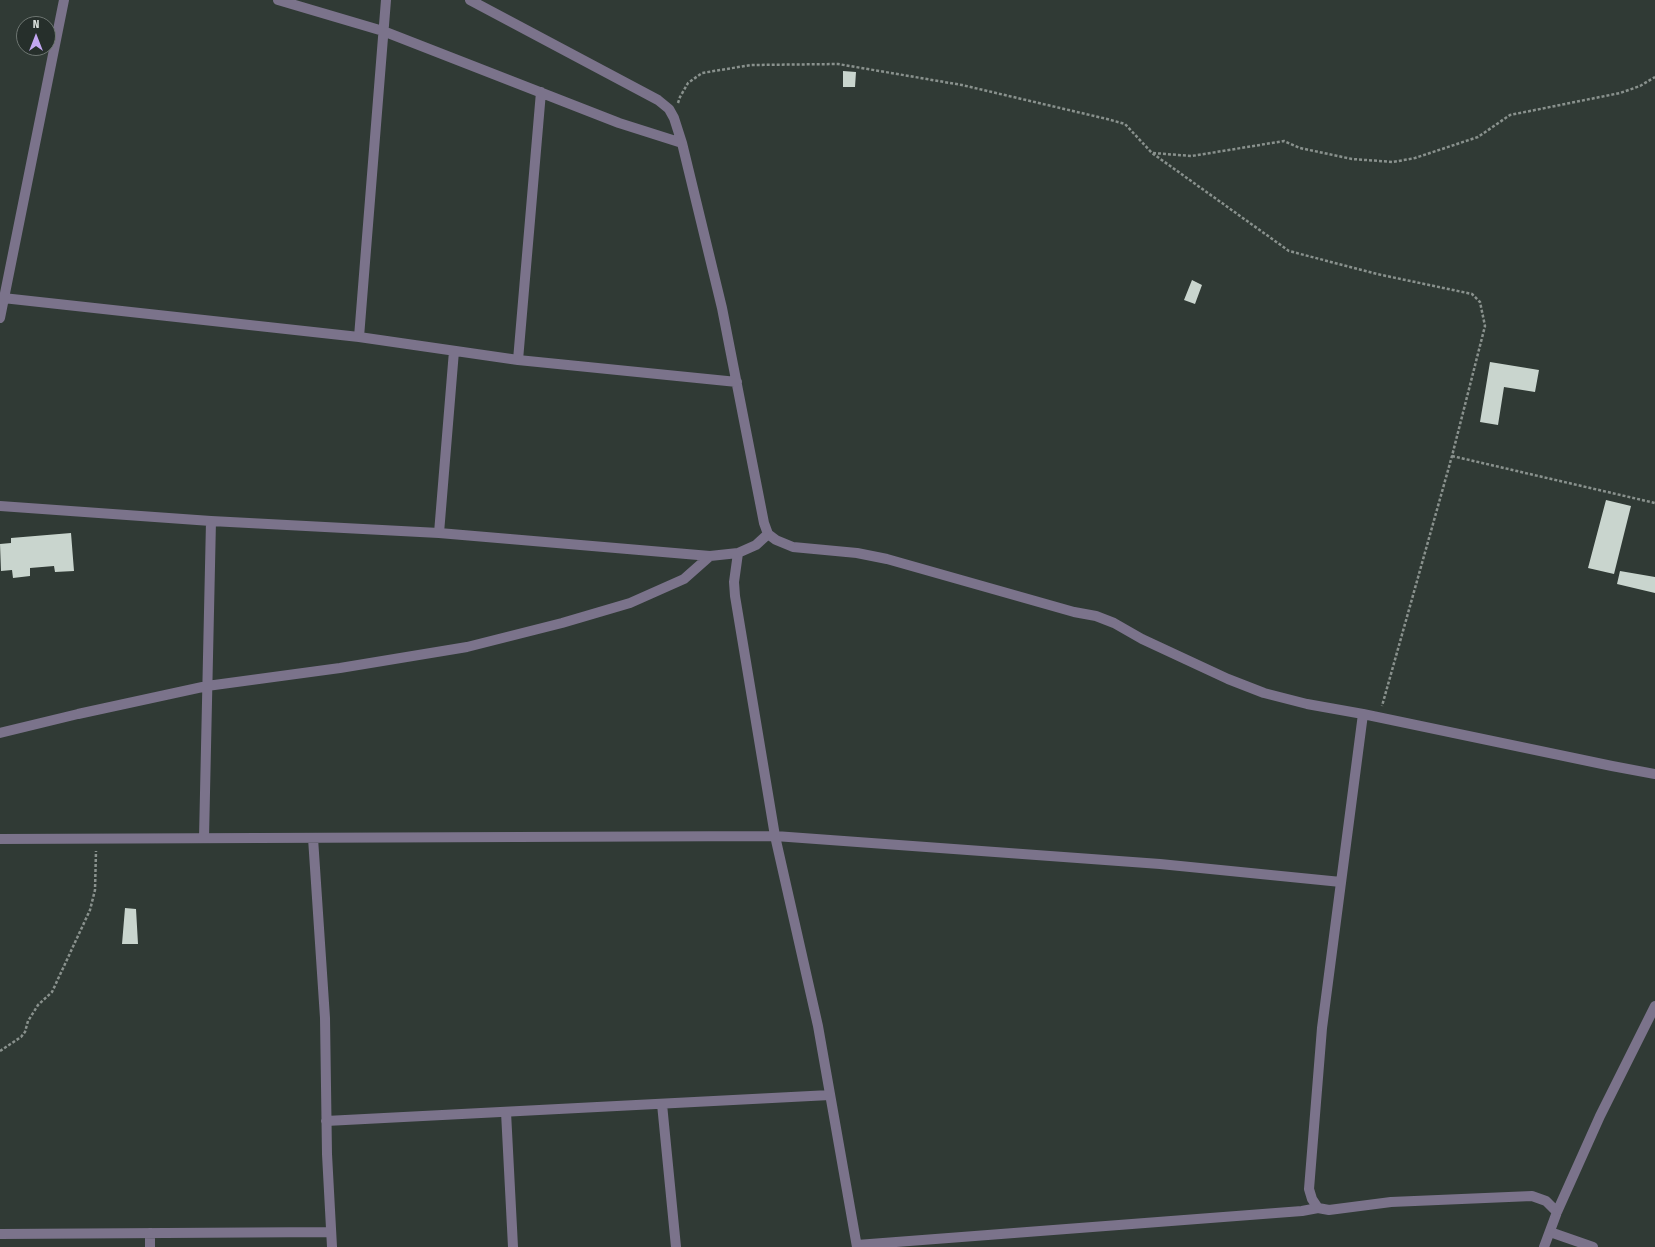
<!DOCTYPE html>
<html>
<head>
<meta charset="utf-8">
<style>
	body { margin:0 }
	#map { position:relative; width:1655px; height:1247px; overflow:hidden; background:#303a35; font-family:"Fira Sans Condensed",sans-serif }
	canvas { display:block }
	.north { position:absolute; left:16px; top:16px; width:40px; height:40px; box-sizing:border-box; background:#262f2b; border:1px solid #6e7672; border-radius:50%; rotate:0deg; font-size:11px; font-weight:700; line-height:16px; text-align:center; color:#dae0dc }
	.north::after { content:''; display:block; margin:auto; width:14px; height:18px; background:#c3a7f2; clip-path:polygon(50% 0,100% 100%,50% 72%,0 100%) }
</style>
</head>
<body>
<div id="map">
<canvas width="1655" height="1247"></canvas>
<div class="north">N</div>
</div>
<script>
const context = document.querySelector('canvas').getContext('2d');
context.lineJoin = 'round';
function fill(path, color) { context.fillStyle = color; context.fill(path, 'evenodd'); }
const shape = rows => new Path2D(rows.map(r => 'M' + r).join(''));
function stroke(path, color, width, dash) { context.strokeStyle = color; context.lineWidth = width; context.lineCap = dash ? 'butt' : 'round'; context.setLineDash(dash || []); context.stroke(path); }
fill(shape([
	[843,71,856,72,855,87,843,87],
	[1192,280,1202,285,1195,304,1184,300],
	[1490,362,1539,370,1535,392,1504,387,1498,425,1480,422],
	[1606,500,1631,506,1614,574,1588,568],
	[71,533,74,571,55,572,54,566,30,568,30,576,13,578,12,570,1,571,0,544,11,543,11,538],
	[1620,571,1655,577,1655,593,1617,584],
	[125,908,136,909,138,944,122,944]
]), '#c9d5ce');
stroke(shape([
	[678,103,680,97,688,83,702,73,751,65,838,64,962,85,1107,119,1125,124,1152,153,1289,251,1377,274,1472,294,1480,302,1485,326,1452,456,1382,706],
	[1153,153,1192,156,1284,141,1300,148,1352,159,1393,162,1415,158,1478,137,1510,115,1620,93,1640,86,1655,77],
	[1452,456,1655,503],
	[0,1051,21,1037,25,1032,28,1021,38,1005,52,992,90,910,95,890,96,851]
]), '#89918d', 2.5, [3, 2]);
stroke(shape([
	[278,0,383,31,619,123,682,143],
	[470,0,658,100,669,109,674,118,682,143,722,308,764,523,768,534,776,540,793,547,857,553,887,559,1074,612,1096,616,1114,623,1142,639,1228,679,1264,693,1307,704,1363,714,1612,766,1655,774],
	[3,298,359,337,518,360,737,382],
	[0,318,64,0],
	[359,337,386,0],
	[518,360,541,92],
	[0,506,211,521,439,533,710,556,738,553,756,545,768,534],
	[439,533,454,351],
	[738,553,734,582,735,596,775,836,818,1026,857,1247],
	[1363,714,1322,1028,1309,1189,1312,1199,1318,1208,1329,1210,1391,1202,1532,1196,1546,1201,1557,1212],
	[0,733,78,714,207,686,340,668,467,647,562,623,630,603,684,579,710,556],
	[204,838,211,521],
	[313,838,325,1018,327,1154,332,1247],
	[0,839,775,836,1160,864,1341,882],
	[662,1104,676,1247],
	[506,1112,513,1247],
	[326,1121,830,1095],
	[1550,1232,1593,1247],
	[0,1234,331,1232],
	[857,1245,1302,1211,1318,1208],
	[150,1247,150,1233],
	[1544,1247,1557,1212,1600,1116,1655,1006]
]), '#7b738b', 10);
</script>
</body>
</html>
